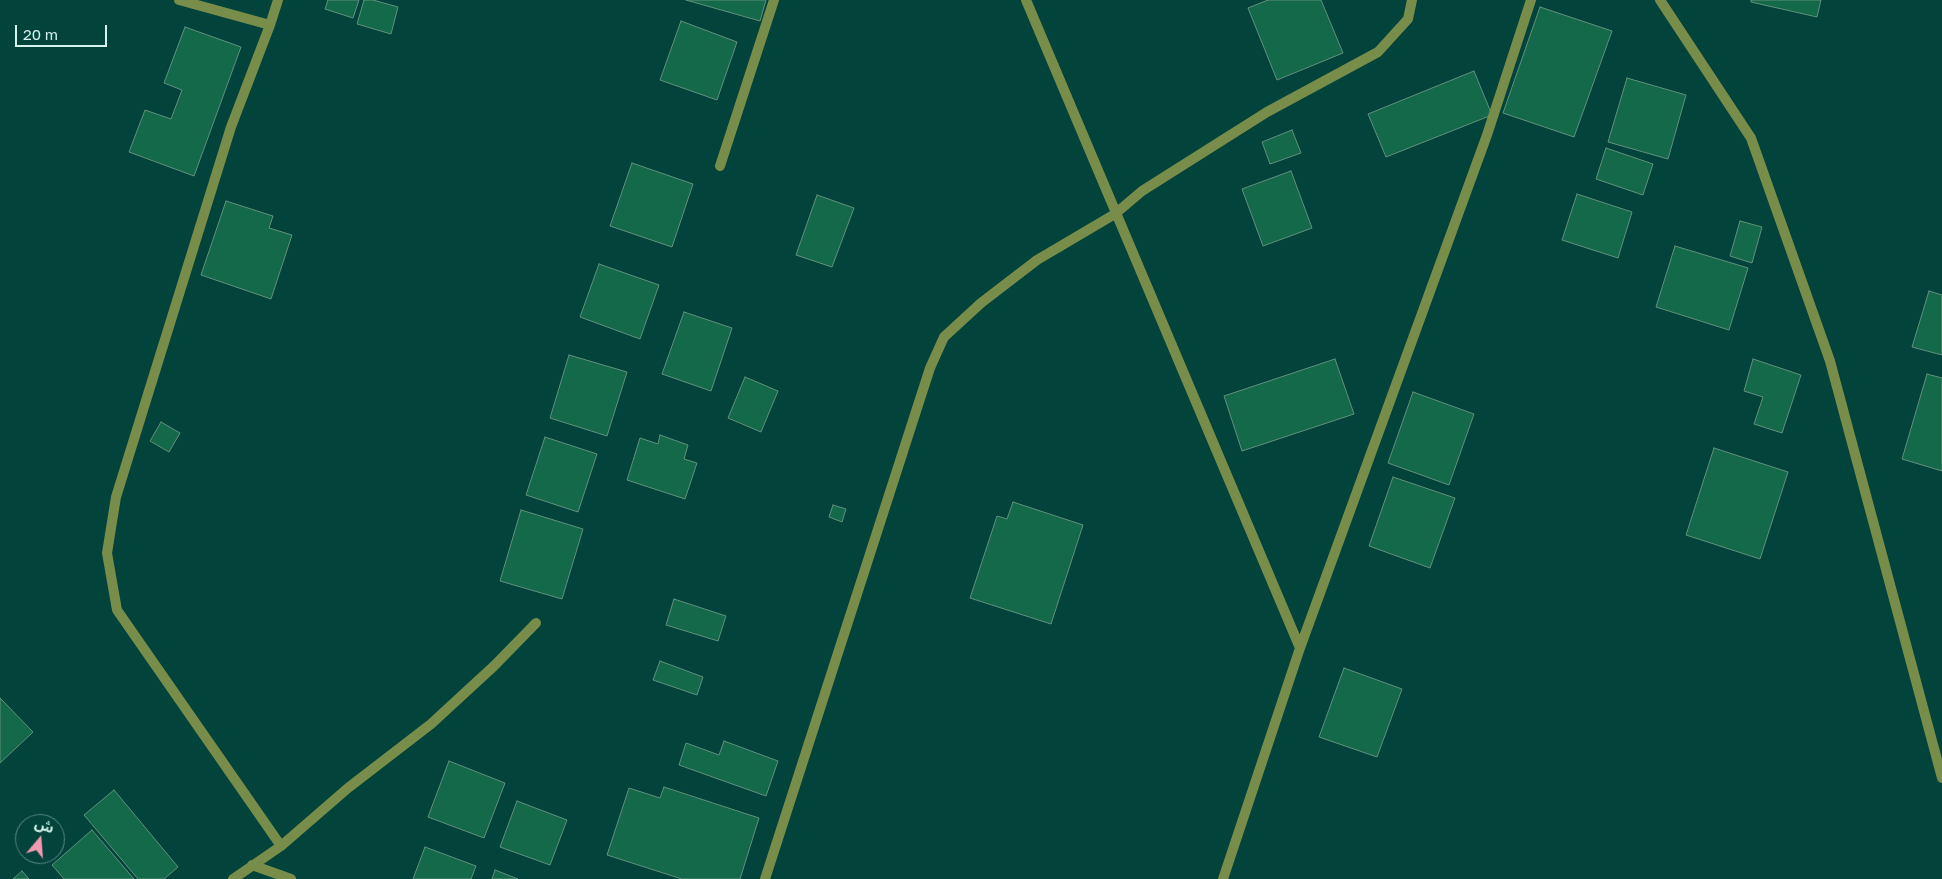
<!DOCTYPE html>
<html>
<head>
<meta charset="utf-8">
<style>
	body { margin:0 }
	#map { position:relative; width:1942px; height:879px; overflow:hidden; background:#02433c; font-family:"Golos Text","Noto Sans Arabic",sans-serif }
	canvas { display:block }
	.north { position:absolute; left:15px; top:814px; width:50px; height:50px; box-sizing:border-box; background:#02433c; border:1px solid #578983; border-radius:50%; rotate:18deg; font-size:14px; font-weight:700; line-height:20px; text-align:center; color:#d6f2ed }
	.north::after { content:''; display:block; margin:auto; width:18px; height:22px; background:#f29ab0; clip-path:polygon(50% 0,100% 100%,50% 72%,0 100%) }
	.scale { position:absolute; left:15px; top:25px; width:92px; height:22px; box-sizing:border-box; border:2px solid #d6f2ed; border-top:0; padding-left:6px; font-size:15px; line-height:18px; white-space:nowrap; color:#d6f2ed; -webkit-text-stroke:4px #02433c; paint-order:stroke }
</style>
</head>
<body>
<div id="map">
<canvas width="1942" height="879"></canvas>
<div class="north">ش</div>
<div class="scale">20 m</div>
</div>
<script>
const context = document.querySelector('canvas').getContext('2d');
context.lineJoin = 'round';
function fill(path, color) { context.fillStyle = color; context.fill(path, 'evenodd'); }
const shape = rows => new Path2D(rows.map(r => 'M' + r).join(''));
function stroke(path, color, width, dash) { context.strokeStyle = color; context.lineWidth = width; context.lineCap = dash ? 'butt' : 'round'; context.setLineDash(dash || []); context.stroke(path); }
const building = shape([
	[328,0,359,0,353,18,325,9,328,0],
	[364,0,373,0,398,7,391,34,357,24,364,0],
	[686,0,766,0,760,21,686,0],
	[1268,0,1321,0,1343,53,1277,80,1248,8,1268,0],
	[1751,0,1821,0,1817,17,1751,2,1751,0],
	[1540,7,1612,31,1574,137,1503,113,1540,7],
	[681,21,737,42,717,100,660,80,681,21],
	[185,27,241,47,194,176,129,152,145,110,171,119,182,90,164,83,185,27],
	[1474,71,1492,115,1386,157,1368,114,1474,71],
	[1627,78,1686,95,1668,159,1608,142,1627,78],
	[1292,130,1301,153,1270,164,1262,142,1292,130],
	[1606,148,1653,164,1643,195,1596,179,1606,148],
	[632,163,693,184,672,247,610,226,632,163],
	[1291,171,1312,228,1263,246,1242,189,1291,171],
	[1577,194,1632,212,1618,258,1562,240,1577,194],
	[817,195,854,208,832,267,796,255,817,195],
	[226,201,273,216,269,228,292,235,271,299,201,275,226,201],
	[1740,221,1762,227,1752,263,1730,256,1740,221],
	[1675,246,1748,268,1729,330,1656,307,1675,246],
	[599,264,659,285,640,339,580,317,599,264],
	[1929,291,1942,295,1942,355,1912,347,1929,291],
	[684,312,732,328,711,391,662,374,684,312],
	[569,355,627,372,607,436,550,418,569,355],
	[1335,359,1354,414,1242,451,1224,396,1335,359],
	[1753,359,1801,375,1782,433,1754,424,1763,397,1744,391,1753,359],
	[1927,374,1942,378,1942,471,1902,459,1927,374],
	[745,377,778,391,761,432,728,418,745,377],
	[1413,392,1474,414,1449,485,1388,463,1413,392],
	[161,422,180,433,169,452,150,441,161,422],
	[660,435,688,445,684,459,697,463,685,499,627,480,640,438,658,444,660,435],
	[545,437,597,454,578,512,526,495,545,437],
	[1714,448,1788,472,1760,559,1686,535,1714,448],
	[1393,477,1455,498,1430,568,1369,546,1393,477],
	[1013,502,1083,525,1051,624,970,598,997,516,1007,519,1013,502],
	[833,505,846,509,842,522,829,517,833,505],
	[521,510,583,529,562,599,500,581,521,510],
	[674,599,726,616,718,641,666,625,674,599],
	[660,661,703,677,697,695,653,680,660,661],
	[1344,668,1402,689,1377,757,1319,737,1344,668],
	[0,698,33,732,0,763,0,698],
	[724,741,778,761,766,796,679,765,686,743,719,755,724,741],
	[449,761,505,783,484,838,428,817,449,761],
	[664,787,759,818,740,879,682,879,607,855,629,788,660,798,664,787],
	[114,790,178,867,164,879,138,879,84,815,114,790],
	[517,801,567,820,550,865,500,847,517,801],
	[92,830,134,879,64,879,52,865,92,830],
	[425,847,476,866,471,879,413,879,425,847],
	[495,870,518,879,492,879,495,870],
	[22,871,29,879,13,879,22,871]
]);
fill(building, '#13694a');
stroke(building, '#63907b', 1);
stroke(shape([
	[179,0,270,25],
	[1026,0,1300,648],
	[1660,0,1751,138,1830,361,1942,778],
	[720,166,774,0],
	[281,846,348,788,431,724,494,666,536,623],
	[252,865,291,879],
	[233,879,281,846,117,610,107,553,116,497,231,127,270,25,278,0],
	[765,879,930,368,944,337,981,303,1037,260,1115,214,1142,191,1267,112,1378,52,1408,19,1412,0],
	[1223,879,1300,648,1487,135,1531,0]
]), '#788d49', 10);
</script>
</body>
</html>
